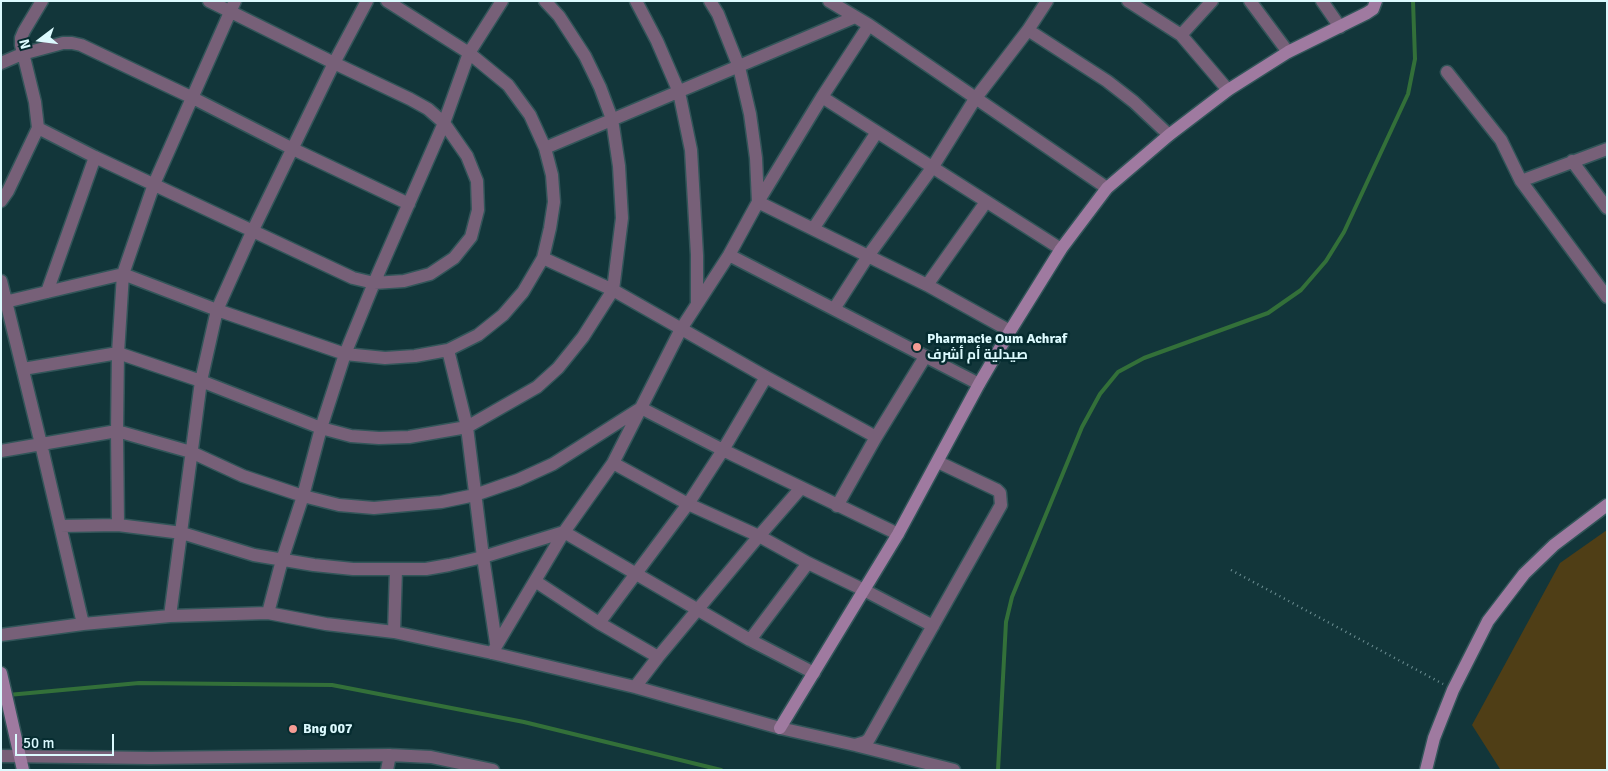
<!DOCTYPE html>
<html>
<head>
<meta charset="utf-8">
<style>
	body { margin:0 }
	#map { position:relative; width:1608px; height:771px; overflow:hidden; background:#12363a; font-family:Signika,sans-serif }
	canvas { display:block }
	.frame { position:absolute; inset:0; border:2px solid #dcfafe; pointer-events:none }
	.north { position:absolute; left:15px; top:15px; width:50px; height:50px; -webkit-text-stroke:4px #062c30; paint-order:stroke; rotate:255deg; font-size:14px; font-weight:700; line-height:20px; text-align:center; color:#dcfafe }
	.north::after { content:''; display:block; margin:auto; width:18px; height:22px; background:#dcfafe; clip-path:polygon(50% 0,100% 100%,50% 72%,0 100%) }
	.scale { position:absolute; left:15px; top:734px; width:99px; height:22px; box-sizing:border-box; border:2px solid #dcfafe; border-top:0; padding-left:6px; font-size:15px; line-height:18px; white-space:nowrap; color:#dcfafe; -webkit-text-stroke:4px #062c30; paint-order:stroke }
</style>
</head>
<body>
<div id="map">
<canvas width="1608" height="771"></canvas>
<div class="frame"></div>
<div class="north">N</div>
<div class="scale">50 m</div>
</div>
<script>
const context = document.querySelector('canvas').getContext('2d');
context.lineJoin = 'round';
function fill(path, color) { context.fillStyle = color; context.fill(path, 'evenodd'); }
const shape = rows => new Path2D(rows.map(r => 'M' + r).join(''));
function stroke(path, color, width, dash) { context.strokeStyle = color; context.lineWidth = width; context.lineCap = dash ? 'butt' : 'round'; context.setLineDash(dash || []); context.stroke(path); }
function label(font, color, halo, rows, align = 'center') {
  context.font = font + ' Signika,Cairo,sans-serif'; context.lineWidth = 5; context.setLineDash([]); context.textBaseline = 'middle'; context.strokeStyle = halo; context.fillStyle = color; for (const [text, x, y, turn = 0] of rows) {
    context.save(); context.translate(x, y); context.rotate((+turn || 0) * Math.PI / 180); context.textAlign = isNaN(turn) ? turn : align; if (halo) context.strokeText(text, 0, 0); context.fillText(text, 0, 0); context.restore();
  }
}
fill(shape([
	[1607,530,1607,770,1500,769,1472,725,1560,563]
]), '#4f3e16');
stroke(shape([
	[8,695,139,683,332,685,524,722,721,770],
	[998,770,1006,622,1012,597,1082,427,1100,394,1118,372,1144,358,1268,313,1301,290,1326,261,1344,232,1408,94,1415,59,1413,1]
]), '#337039', 4);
const street = shape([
	[636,1,657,41,679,92,691,150,697,255,697,304],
	[710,1,718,14,739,67,750,114,756,158,758,202,927,285,1010,331],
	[829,1,869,25,1107,188],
	[1128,1,1181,35,1228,90],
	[1250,1,1288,52],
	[1322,1,1340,27],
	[1028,30,1107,81,1134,102,1169,135],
	[1181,35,1212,1],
	[1,63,22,54,63,43,72,43,81,45,193,98,293,149,409,204],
	[1447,72,1501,140,1521,181,1607,297],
	[822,97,1061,249],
	[38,128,95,157,353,278,374,283,404,281,430,274,454,258,471,237,478,210,477,181,467,156,444,123,428,109,410,99,334,63,209,1],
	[545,148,855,17],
	[1572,161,1607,208],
	[1521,181,1607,149],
	[1,201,8,191,38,128,35,102,21,45,21,38,24,31,42,1],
	[813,229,877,132],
	[729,255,979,384],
	[543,258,613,290,766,377,876,437],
	[1,281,41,444,83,624],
	[927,285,986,202],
	[47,292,95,157],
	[1,303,123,274,217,310,345,354,385,358,415,356,448,350,478,335,503,315,523,292,543,258,550,228,554,202,552,175,545,148,530,115,508,85,469,53,387,1],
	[834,309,868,256,932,168,975,99,1028,30,1047,1],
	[448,350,467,427,483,557,496,643],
	[23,369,118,353,201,381,321,428,351,436,379,438,409,437,467,427,537,387,558,368,583,337,613,290,622,218,619,166,612,119,600,87,585,56,559,16,545,1],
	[1,451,117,431,191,452,243,476,303,496,339,505,374,508,441,502,475,495,518,480,553,464,641,408,723,450,898,534],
	[613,463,688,504,759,536,808,563,864,590,933,626],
	[837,506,876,437,925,357],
	[118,525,117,431,118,353,123,274,154,184,235,1],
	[60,526,118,525,182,533,254,555,314,565,353,569,426,569,449,565,483,557,564,532,750,640,814,673],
	[535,581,599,623,658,657],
	[268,613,282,560,303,496,321,428,345,354,374,283,444,123,469,53,502,1],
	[170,616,201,381,217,310,252,232,334,63,367,1],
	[599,623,688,504,723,450,766,377],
	[394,632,396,570],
	[1,635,83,624,170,616,268,613,326,624,394,632,492,653,635,687,780,728,855,745,954,770],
	[750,640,808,563],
	[492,653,564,532,613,463,681,329,729,255,758,202,822,97,869,25],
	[635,687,658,657,759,536,801,488],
	[855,745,865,742,869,739,1001,505,1000,493,997,490,938,462],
	[1,756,151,758,390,755,431,757,493,770],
	[387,770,390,755]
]);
const secondary = shape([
	[1,673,23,770],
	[780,728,898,534,979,384,1010,331,1061,249,1107,188,1169,135,1228,90,1288,52,1367,13,1373,9,1376,1],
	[1426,770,1434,738,1453,690,1488,621,1524,574,1554,545,1607,505]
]);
stroke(street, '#325559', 15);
stroke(secondary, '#325559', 15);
stroke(shape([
	[1231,570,1443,684]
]), '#6f9195', 2.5, [1, 4]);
stroke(street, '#776078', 12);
stroke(secondary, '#9f7aa0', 12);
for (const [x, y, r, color] of [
	[917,347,5,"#f59c94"],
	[293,729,5,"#f59c94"]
]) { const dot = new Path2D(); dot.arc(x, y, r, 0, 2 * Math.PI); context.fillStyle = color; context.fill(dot); stroke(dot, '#062c30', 2); }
label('bold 14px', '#dcfafe', '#062c30', [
	["Pharmacie Oum Achraf",927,339],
	["صيدلية أم أشرف",927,355],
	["Bng 007",303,729]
], 'left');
</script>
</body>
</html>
